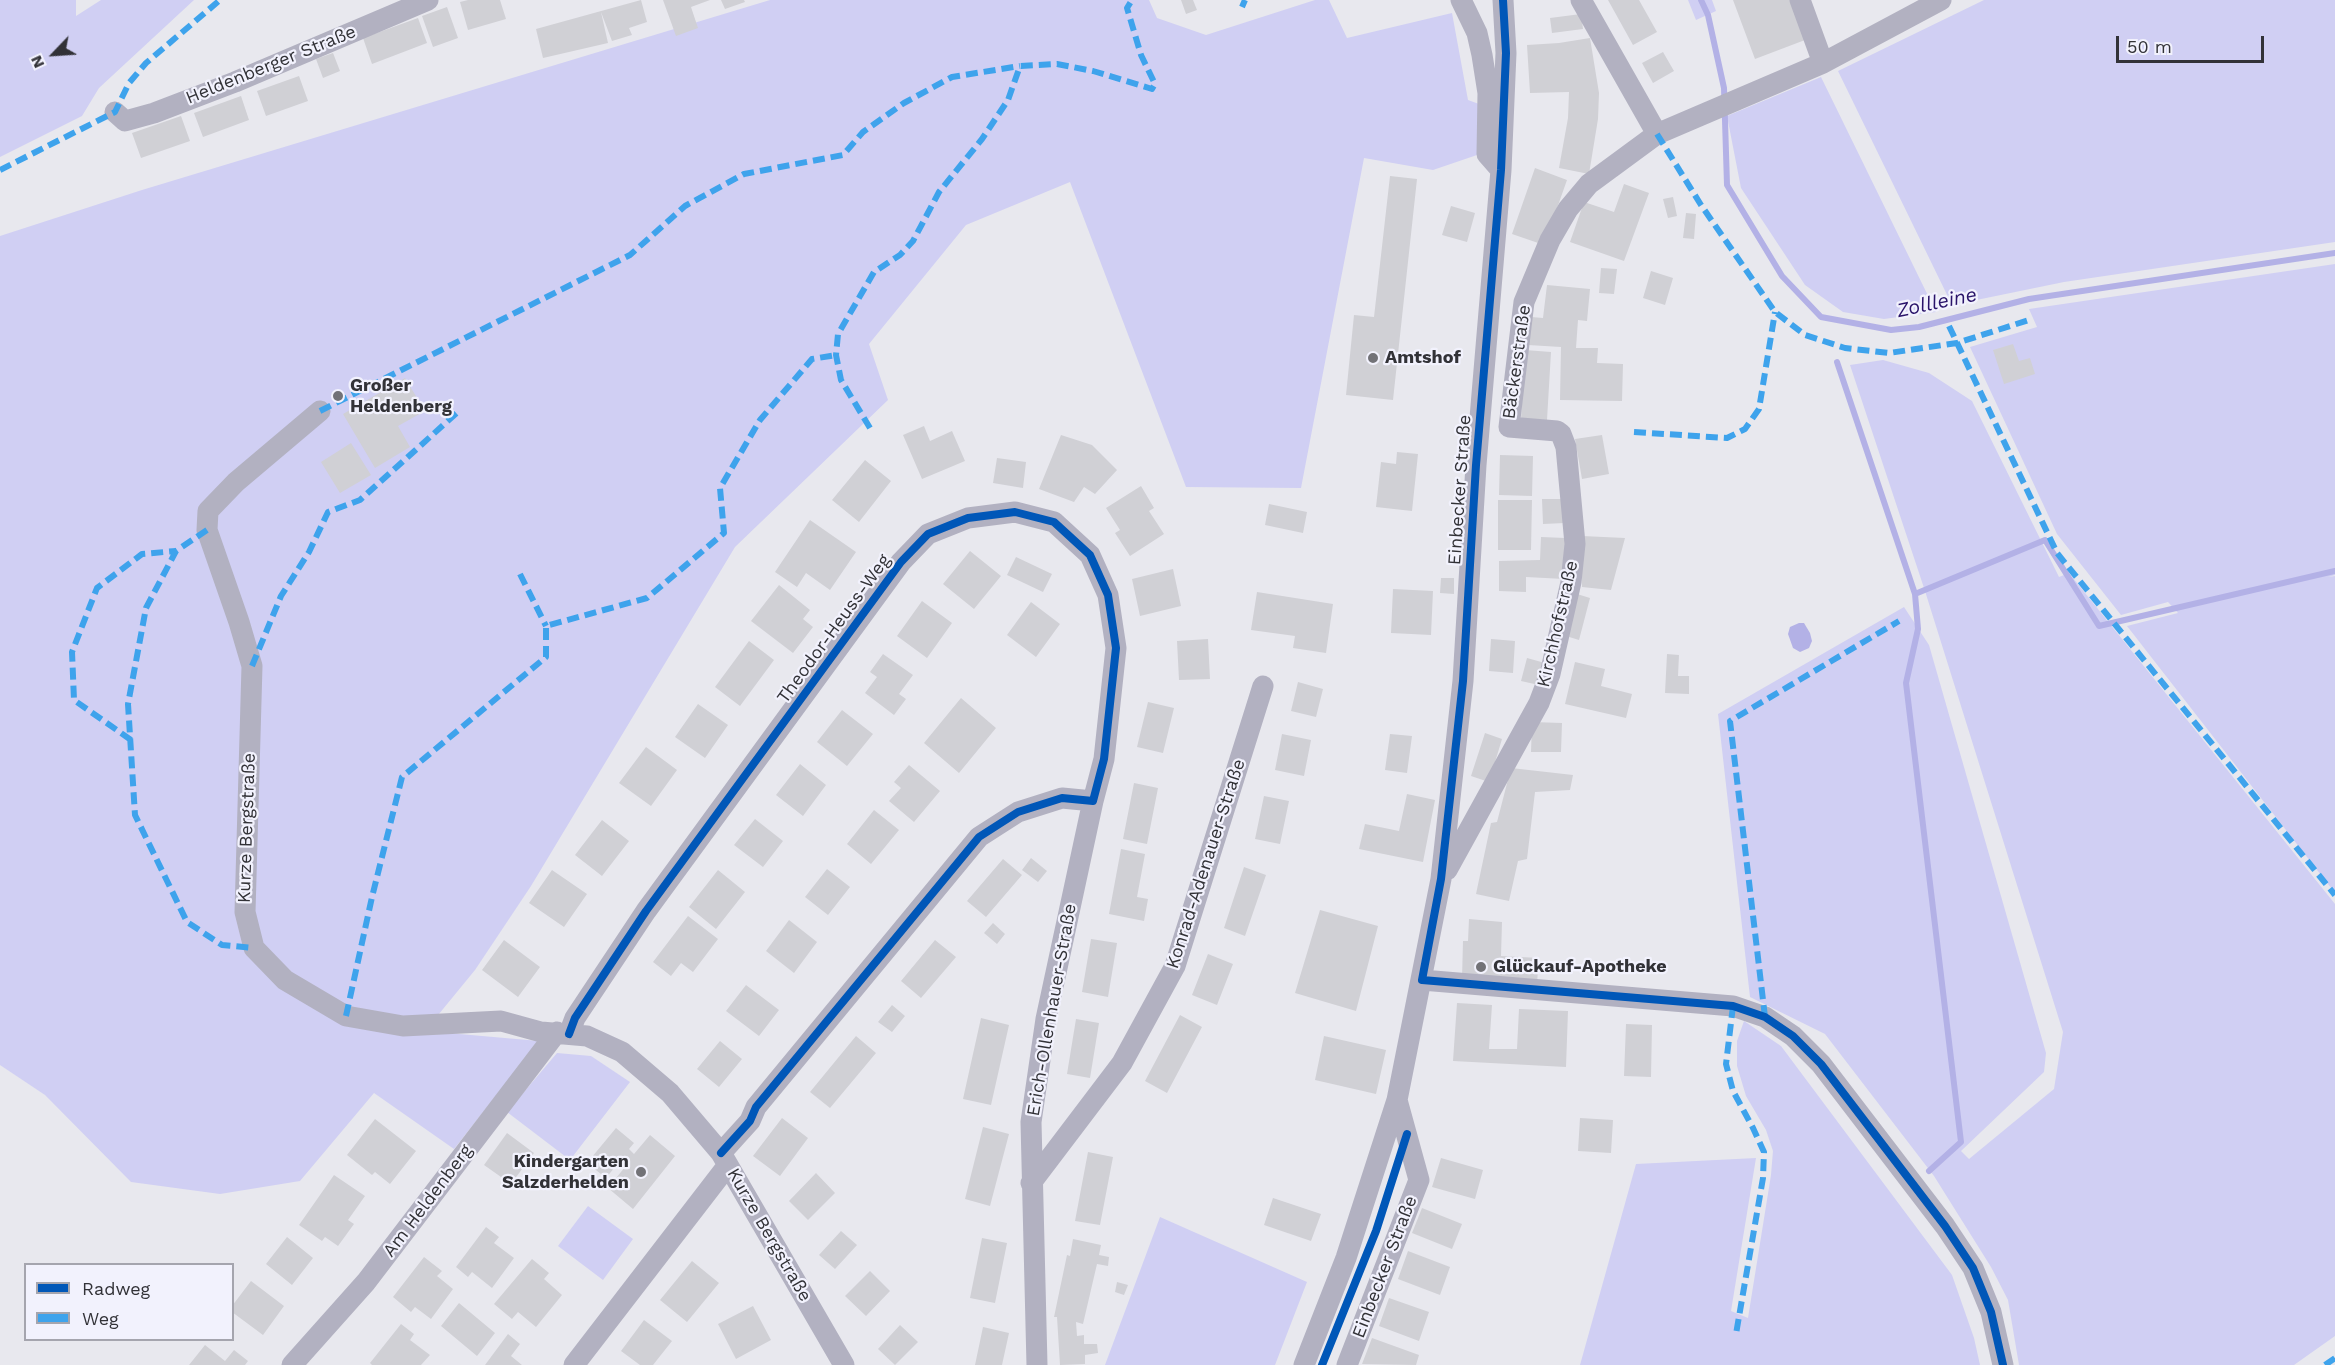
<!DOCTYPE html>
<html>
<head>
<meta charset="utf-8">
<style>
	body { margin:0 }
	#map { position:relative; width:2335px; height:1365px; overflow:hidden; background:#e8e8ee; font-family:"Work Sans",sans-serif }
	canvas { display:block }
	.legend { position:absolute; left:24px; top:1263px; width:210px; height:78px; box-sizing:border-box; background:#f2f2fd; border:2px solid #a5a5ae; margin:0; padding:8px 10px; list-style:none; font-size:18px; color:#323237 }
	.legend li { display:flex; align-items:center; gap:12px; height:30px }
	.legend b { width:30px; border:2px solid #a5a5ae }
	.north { position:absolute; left:24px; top:24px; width:60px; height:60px; -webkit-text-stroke:4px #f2f2fd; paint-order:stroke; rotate:245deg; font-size:16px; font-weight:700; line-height:24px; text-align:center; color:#323237 }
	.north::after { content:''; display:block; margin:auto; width:21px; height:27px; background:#323237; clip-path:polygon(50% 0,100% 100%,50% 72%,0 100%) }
	.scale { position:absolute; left:2116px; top:36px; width:148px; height:27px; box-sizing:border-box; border:3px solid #323237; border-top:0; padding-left:8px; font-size:18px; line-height:21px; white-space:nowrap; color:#323237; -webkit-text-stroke:4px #f2f2fd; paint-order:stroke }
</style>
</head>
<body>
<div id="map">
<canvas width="2335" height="1365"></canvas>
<ul class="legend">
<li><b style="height:8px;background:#0057b8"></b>Radweg</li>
<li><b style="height:8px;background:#3ea3ec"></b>Weg</li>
</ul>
<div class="north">N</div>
<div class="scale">50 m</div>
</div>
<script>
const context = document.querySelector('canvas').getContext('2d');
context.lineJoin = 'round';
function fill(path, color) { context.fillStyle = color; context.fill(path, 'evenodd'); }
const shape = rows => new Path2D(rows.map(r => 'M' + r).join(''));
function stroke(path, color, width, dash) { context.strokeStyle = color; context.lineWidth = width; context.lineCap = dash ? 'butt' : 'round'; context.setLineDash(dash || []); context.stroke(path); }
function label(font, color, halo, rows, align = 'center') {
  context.font = font + ' "Work Sans",sans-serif'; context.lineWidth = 4.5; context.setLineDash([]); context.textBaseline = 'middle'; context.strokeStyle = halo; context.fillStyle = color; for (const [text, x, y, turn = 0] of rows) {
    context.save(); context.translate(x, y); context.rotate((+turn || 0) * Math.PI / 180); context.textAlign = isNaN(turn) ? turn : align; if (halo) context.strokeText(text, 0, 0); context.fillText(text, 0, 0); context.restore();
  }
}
fill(shape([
	[0,0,76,0,76,16,101,0,194,0,99,88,82,116,0,157],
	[770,0,1149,0,1157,18,1206,35,1315,0,1329,0,1347,38,1452,13,1468,100,1479,104,1477,155,1433,170,1364,158,1301,488,1186,487,1070,182,966,225,869,344,888,400,735,547,531,886,475,970,425,1031,539,1041,454,1149,374,1093,300,1181,220,1194,131,1182,45,1095,0,1065,0,236,142,190],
	[1688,0,1712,0,1716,11,1696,20],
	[1984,0,2335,0,2335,242,2064,282,1952,305,1838,71],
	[1821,77,1936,312,1884,319,1843,312,1805,285,1741,188,1727,116],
	[2335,264,2335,575,2328,577,2335,576,2335,893,2127,626,2178,613,2168,602,2121,615,2057,534,1970,347,2037,327,2029,309],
	[1883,360,1929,373,1972,401,2059,577,2069,573,2335,904,2335,1336,2294,1365,2019,1365,2008,1300,1991,1267,1934,1176,1825,1034,1750,997,1718,714,1904,607,1929,645,2046,1053,2044,1072,1961,1151,1969,1159,2054,1089,2063,1032,1925,591,1850,365],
	[1744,1021,1781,1046,1952,1275,1974,1338,1980,1365,1580,1365,1636,1164,1756,1158,1731,1311,1748,1318,1771,1175,1773,1151,1766,1130,1746,1096,1737,1066,1737,1041],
	[557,1053,591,1056,630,1082,570,1160,507,1112],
	[588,1206,633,1239,603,1280,558,1246],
	[1160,1217,1307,1282,1275,1365,1105,1365]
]), '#d0cff3');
fill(shape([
	[1799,623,1804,623,1810,633,1812,641,1809,648,1800,652,1793,648,1788,634,1790,627]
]), '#b3b1e6');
stroke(shape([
	[1701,0,1708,15,1724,88,1727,185,1782,276,1821,317,1891,330,1919,327,2029,299,2335,253],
	[1837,362,1915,594,2045,540,2099,626,2335,571],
	[1915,594,1918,629,1906,683,1961,1142,1929,1171]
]), '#b3b1e6', 6);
fill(shape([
	[468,0,500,0,506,19,468,30,460,2],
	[641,0,647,22,629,28,632,35,612,41,601,12,608,43,543,58,536,29],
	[663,0,710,0,691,7,698,28,676,36],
	[721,0,744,0,745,2,725,9],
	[1181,0,1193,0,1197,10,1186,14],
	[1608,0,1639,0,1657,32,1633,45],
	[1733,0,1790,0,1805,40,1755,59],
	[447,7,458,38,433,47,422,16],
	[1581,14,1583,29,1552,33,1550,18],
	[418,18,427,43,372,64,363,38],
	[1590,38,1599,93,1598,119,1589,174,1559,168,1568,118,1569,92,1530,93,1527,45,1559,43],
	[1663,52,1674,71,1653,83,1642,63],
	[333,53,340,71,323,78,316,59],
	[299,76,308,101,266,116,257,91],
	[241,96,249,120,203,137,194,113],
	[181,116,190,141,141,158,132,133],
	[1535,168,1567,180,1544,245,1512,234],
	[1390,176,1417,179,1393,400,1346,395,1354,315,1374,317],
	[1624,184,1649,193,1624,261,1570,242,1584,202,1614,212],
	[1673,197,1677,216,1668,218,1663,199],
	[1451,206,1475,213,1467,242,1442,235],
	[1686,213,1696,214,1694,239,1683,238],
	[1601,268,1617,269,1614,294,1599,293],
	[1651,271,1673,278,1665,305,1643,298],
	[1547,285,1590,289,1587,321,1578,320,1576,348,1598,348,1597,363,1623,364,1622,401,1560,400,1561,347,1528,345,1531,317,1543,318],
	[2013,344,2019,361,2030,358,2035,374,2004,384,1993,350],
	[1525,350,1551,352,1547,420,1521,419],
	[405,378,425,411,398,426,410,447,375,468,343,414],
	[924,426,930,441,952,431,965,461,922,479,903,435],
	[1061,435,1092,445,1117,470,1095,494,1084,487,1074,502,1039,489],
	[1602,435,1609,474,1582,479,1575,439],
	[351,443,371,475,340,493,321,462],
	[1397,452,1418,454,1412,511,1376,507,1381,462,1396,464],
	[1500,455,1533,456,1532,496,1499,495],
	[997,458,1026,462,1023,488,993,483],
	[865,460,891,481,859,522,832,500],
	[1141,486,1154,508,1149,511,1164,534,1130,556,1115,533,1120,530,1106,508],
	[1542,499,1565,499,1565,523,1543,524],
	[1498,500,1532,500,1531,550,1498,550],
	[1269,504,1307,512,1303,533,1265,525],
	[810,520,856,552,830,590,806,573,797,587,775,572],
	[1582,536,1625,538,1611,590,1582,587],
	[1541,537,1565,538,1564,579,1526,577,1526,592,1499,591,1499,561,1540,560],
	[970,551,1001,576,974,609,943,584],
	[1016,557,1052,574,1043,592,1007,575],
	[1173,569,1181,606,1140,616,1132,579],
	[1441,578,1454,578,1454,594,1440,593],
	[779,585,810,610,803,619,813,627,793,653,751,621],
	[1393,589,1433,591,1431,635,1391,633],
	[1257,592,1333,604,1326,653,1293,648,1295,636,1251,630],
	[1577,594,1590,598,1579,640,1566,636],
	[922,601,952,623,927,658,897,636],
	[1031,602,1060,624,1036,657,1007,635],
	[1208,639,1210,679,1179,680,1177,641],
	[1491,639,1515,641,1513,673,1489,671],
	[749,641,774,660,740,706,715,687],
	[883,654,913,675,899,694,906,699,894,715,865,693,877,677,870,672],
	[1667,654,1679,655,1678,676,1689,676,1689,694,1665,693],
	[1527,658,1545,663,1539,685,1521,681],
	[1575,662,1605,669,1601,686,1632,694,1626,718,1565,704],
	[1298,682,1323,689,1316,717,1291,711],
	[961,698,996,728,959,773,924,743],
	[1148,702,1174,708,1163,753,1137,747],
	[698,704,728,725,705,758,675,737],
	[842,710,873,734,847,766,817,742],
	[1532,722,1562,723,1561,752,1531,752],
	[1485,733,1502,739,1489,782,1471,776],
	[1282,734,1311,740,1304,776,1275,770],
	[1390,734,1412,736,1407,773,1385,770],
	[646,747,677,770,651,806,619,783],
	[800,764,826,785,803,816,776,795],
	[909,765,940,791,914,822,889,801,901,788,894,782],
	[1511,768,1573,775,1570,790,1535,792,1527,859,1518,861,1509,901,1476,894,1491,823,1497,822],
	[1134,783,1158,788,1147,844,1123,839],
	[1407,794,1435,800,1423,862,1359,849,1365,824,1399,831],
	[1264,796,1289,801,1280,844,1255,839],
	[874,810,899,830,871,864,847,844],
	[755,819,783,841,763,867,734,845],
	[602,820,629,841,602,876,575,855],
	[1121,849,1145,854,1137,897,1148,899,1144,921,1109,914],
	[1031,858,1047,871,1038,882,1022,870],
	[1003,859,1022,875,986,917,967,901],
	[1244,867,1266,875,1245,936,1224,928],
	[827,869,850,887,828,915,805,897],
	[552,870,587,894,564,927,529,903],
	[718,870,745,892,716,929,689,907],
	[1320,910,1378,926,1356,1011,1295,993],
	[688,916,718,939,693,972,681,963,671,976,653,962],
	[1469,919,1502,922,1501,956,1539,958,1537,983,1462,979,1463,941,1468,941],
	[789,920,817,942,794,973,766,951],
	[993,923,1005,934,997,944,984,933],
	[1091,939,1117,943,1108,997,1082,992],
	[504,940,540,967,518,997,482,970],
	[935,940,956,957,921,998,901,981],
	[1208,954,1233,964,1217,1005,1192,995],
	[746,985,779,1010,759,1036,726,1011],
	[1457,1003,1492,1005,1489,1049,1517,1049,1519,1009,1568,1011,1566,1067,1453,1061],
	[892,1005,905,1016,892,1032,878,1022],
	[1180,1015,1202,1027,1167,1093,1145,1081],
	[981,1018,1009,1025,991,1105,963,1099],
	[1076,1019,1099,1023,1090,1078,1067,1074],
	[1626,1024,1652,1025,1651,1077,1624,1076],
	[856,1036,876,1053,830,1108,810,1092],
	[1324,1036,1386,1050,1376,1094,1315,1080],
	[720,1041,742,1059,719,1087,697,1069],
	[782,1118,808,1138,780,1176,753,1156],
	[1580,1118,1613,1120,1611,1153,1578,1151],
	[375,1119,416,1151,390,1184,375,1172,372,1175,347,1155],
	[983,1127,1009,1134,990,1206,965,1199],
	[616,1128,634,1143,629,1149,634,1154,650,1135,675,1156,633,1209,608,1188,625,1167,619,1162,606,1178,587,1163],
	[507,1133,534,1153,511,1184,484,1165],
	[1088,1152,1113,1157,1100,1225,1075,1221],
	[1441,1158,1483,1170,1475,1199,1432,1187],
	[816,1173,835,1193,808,1220,789,1201],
	[334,1175,365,1196,348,1220,354,1224,338,1246,325,1237,322,1241,299,1225],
	[1273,1198,1321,1214,1311,1241,1264,1225],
	[1422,1208,1462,1224,1452,1249,1412,1233],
	[486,1227,499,1237,494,1243,514,1258,492,1288,472,1272,468,1277,456,1267],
	[841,1231,857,1245,835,1269,819,1255],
	[287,1237,313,1258,292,1285,266,1264],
	[982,1238,1007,1243,995,1303,970,1298],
	[1073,1239,1101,1245,1099,1255,1109,1257,1108,1266,1097,1264,1083,1324,1076,1322,1077,1336,1084,1335,1084,1344,1097,1344,1098,1353,1085,1355,1085,1364,1060,1365,1057,1317,1054,1317,1067,1255,1070,1256],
	[1408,1251,1450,1267,1440,1295,1398,1279],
	[424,1257,442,1271,437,1276,453,1289,431,1319,415,1307,411,1312,393,1297],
	[532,1259,549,1273,544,1279,562,1295,536,1327,518,1312,512,1319,494,1304],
	[692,1261,719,1283,687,1322,660,1300],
	[870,1271,890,1291,866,1316,845,1296],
	[251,1281,284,1306,263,1335,232,1312,232,1306],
	[1117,1282,1128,1285,1124,1295,1115,1292],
	[1389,1298,1429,1312,1419,1341,1379,1326],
	[459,1303,495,1333,477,1356,441,1326],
	[753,1306,771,1340,736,1359,718,1324],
	[644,1320,672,1341,653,1365,640,1365,621,1351],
	[401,1324,414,1334,410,1340,430,1355,421,1365,372,1365,370,1363],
	[900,1325,918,1342,895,1365,878,1349],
	[983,1327,1009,1333,1002,1365,975,1365],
	[508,1334,520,1344,511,1356,522,1365,485,1365],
	[1372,1338,1419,1355,1416,1365,1362,1364],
	[205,1345,225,1361,234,1350,248,1361,245,1365,189,1365]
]), '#d0d0d5');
stroke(shape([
	[1461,0,1477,33,1482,55,1488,93,1487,154,1501,170],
	[1581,0,1657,134],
	[1800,0,1823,63],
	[115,112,125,121,154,113,235,82,428,0],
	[320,411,236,482,208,511,207,530,239,622,252,666,245,912,254,948,285,980,346,1016,403,1026,501,1021,541,1032,587,1036,622,1052,670,1093,721,1153,844,1365],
	[1509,427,1524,302,1550,240,1568,209,1589,184,1657,134,1823,63,1941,0],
	[1447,870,1539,703,1550,674,1571,582,1575,544,1566,447,1561,434,1557,431,1509,427],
	[1422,980,1733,1006,1765,1017,1793,1036,1821,1064,1945,1226,1973,1268,1991,1312,2003,1365],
	[569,1034,575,1018,646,911,901,562,928,534,968,518,1015,512,1054,522,1090,555,1108,595,1116,648,1104,759,1093,801,1062,798,1018,812,979,837,756,1107,750,1121,721,1153],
	[1031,1183,1122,1063,1175,966,1263,686],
	[292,1365,366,1282,557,1032],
	[574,1365,728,1165],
	[1037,1365,1031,1122,1046,1019,1093,801],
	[1304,1365,1346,1258,1397,1100,1441,879,1463,681,1476,465,1501,170,1506,53,1503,0],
	[1347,1365,1419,1180,1397,1100]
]), '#b2b1c1', 21);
stroke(shape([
	[1242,7,1245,0],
	[1657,134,1701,205,1775,312,1805,335,1845,348,1889,353,1957,343,2032,319],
	[0,170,115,112,129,83,146,63,220,0],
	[1949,326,2057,553,2335,895],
	[320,411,630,255,685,206,744,174,843,155,863,132,904,103,952,77,1020,66],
	[870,428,841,380,836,355,838,334,874,272,900,255,913,241,939,192,982,139,1008,100,1020,66,1057,64,1093,71,1152,89,1155,84,1141,55,1127,8,1132,0],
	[1634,432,1727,438,1745,429,1759,409,1775,312],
	[207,530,176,551,146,608,128,704,135,815,187,922,222,945,254,948],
	[520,574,546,626],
	[252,666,281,596,309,552,328,512,360,500,460,410],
	[131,740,74,700,72,652,97,588,142,554,176,551],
	[1733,1006,1726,1064,1733,1091,1753,1128,1764,1152,1763,1178,1736,1334],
	[346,1016,372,897,402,777,546,657,546,626,647,598,724,533,720,488,760,420,812,359,836,355],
	[1765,1017,1730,721,1899,621],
	[2325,1365,2335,1358]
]), '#3ea3ec', 6, [12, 6]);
stroke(shape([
	[1503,0,1506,53,1501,170,1476,465,1463,681,1441,879,1422,980,1733,1006,1765,1017,1793,1036,1821,1064,1945,1226,1973,1268,1991,1312,2003,1365],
	[569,1034,575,1018,646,911,901,562,928,534,968,518,1015,512,1054,522,1090,555,1108,595,1116,648,1104,759,1093,801,1062,798,1018,812,979,837,756,1107,750,1121,721,1153],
	[1322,1365,1376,1231,1407,1134]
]), '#0057b8', 8);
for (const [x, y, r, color] of [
	[1373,358,6,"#727277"],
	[338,396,6,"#727277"],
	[1481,967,6,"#727277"],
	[641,1172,6,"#727277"]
]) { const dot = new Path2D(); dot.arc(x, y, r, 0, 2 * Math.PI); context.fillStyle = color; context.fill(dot); stroke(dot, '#f2f2fd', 2); }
label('18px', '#323237', '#f2f2fd', [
	["Heldenberger Straße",271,65,-22],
	["Bäckerstraße",1517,362,-82],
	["Einbecker Straße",1460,490,-86],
	["Kirchhofstraße",1558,624,-77],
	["Theodor-Heuss-Weg",834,629,-54],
	["Kurze Bergstraße",247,828,-88],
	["Konrad-Adenauer-Straße",1206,864,-72],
	["Erich-Ollenhauer-Straße",1052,1010,-80],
	["Am Heldenberg",428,1201,-53],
	["Kurze Bergstraße",769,1235,60],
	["Einbecker Straße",1385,1267,-69]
]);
label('bold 18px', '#323237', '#f2f2fd', [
	["Amtshof",1385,358],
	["Großer",350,386],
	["Heldenberg",350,407],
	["Glückauf-Apotheke",1493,967],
	["Kindergarten",629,1162,"right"],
	["Salzderhelden",629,1183,"right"]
], 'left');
label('italic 20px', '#291369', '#f2f2fd', [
	["Zollleine",1937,303,-12]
]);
</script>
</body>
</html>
